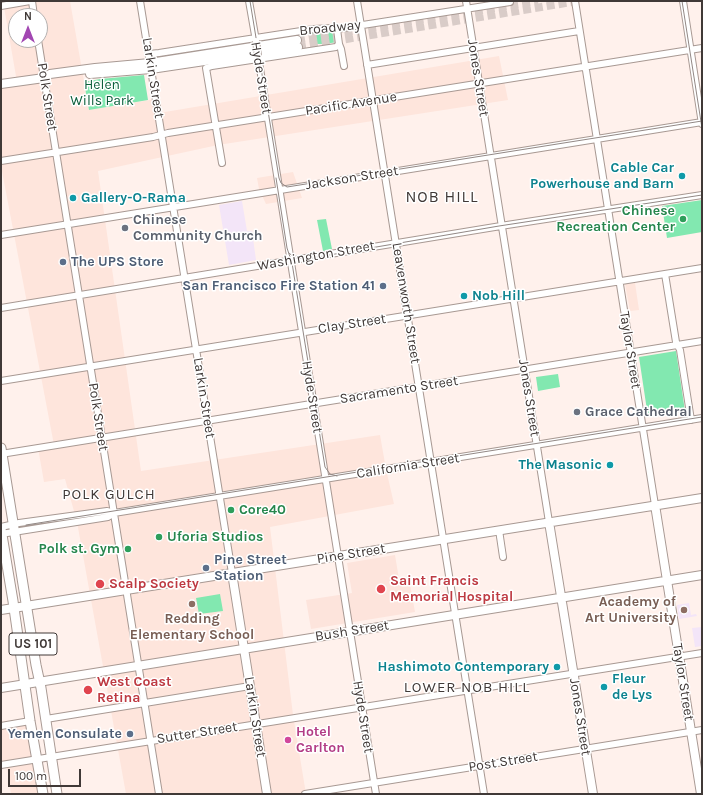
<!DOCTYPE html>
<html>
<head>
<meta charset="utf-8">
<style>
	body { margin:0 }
	#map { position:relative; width:703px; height:795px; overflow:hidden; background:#fff1ec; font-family:Karla,sans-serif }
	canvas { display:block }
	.frame { position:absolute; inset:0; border:2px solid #403937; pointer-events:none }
	.north { position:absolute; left:8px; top:8px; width:40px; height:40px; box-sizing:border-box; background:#fff; border:1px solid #b3b0af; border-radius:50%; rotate:0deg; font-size:11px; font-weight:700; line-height:16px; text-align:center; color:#403937 }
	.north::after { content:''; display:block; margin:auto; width:14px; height:18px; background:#a247b2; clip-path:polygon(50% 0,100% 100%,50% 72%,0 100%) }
	.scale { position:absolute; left:8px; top:769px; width:73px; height:18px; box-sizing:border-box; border:2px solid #403937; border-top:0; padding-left:5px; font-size:12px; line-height:14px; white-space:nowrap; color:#403937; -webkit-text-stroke:3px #fff; paint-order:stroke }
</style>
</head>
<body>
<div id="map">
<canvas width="703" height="795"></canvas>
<div class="frame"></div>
<div class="north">N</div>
<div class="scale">100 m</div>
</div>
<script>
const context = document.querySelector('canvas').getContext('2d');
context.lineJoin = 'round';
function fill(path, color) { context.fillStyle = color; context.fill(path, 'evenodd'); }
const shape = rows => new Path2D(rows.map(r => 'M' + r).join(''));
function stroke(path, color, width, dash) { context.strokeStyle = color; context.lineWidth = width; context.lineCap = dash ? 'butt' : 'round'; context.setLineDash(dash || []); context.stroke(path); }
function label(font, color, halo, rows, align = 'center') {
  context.font = font + ' Karla,sans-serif'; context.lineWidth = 3; context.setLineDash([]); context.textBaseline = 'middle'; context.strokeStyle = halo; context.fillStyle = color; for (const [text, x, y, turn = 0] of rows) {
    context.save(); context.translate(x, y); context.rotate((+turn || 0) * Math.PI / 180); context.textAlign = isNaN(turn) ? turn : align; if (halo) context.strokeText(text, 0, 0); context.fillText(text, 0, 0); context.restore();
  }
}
fill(shape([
	[3,1,70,1,89,110,156,99,159,113,499,56,508,100,218,145,98,171,141,471,380,435,386,469,394,504,270,527,293,715,306,794,126,794,77,522,65,479,44,482,38,448,54,445,1,166,1,84,17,82],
	[16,16,40,16,40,40,16,40],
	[293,172,302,198,266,204,259,189,257,178],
	[635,283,639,310,630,311,625,284],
	[28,725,40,794,11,794,6,761,1,761,1,729]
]), '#fee5dc');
fill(shape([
	[242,201,247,231,252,231,256,260,229,265,219,205],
	[689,603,691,615,696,614,697,616,679,619,677,605],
	[702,627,702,646,695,647,692,628]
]), '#f3e5f8');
fill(shape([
	[395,555,400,585,410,584,415,612,311,629,306,600,352,593,347,563]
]), '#fde4dc');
fill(shape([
	[334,30,337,42,325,44,317,44,316,45,317,47,313,47,311,33],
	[144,75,148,100,89,110,84,82,100,79],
	[702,200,702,232,667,238,662,206],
	[326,219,332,249,323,251,317,220],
	[676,351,685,411,648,417,639,357],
	[558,374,560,387,538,391,536,377],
	[220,594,223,611,199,614,196,598]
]), '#82e8b0');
stroke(shape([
	[297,40,538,1],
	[298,47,578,1]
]), '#d9ccc8', 8, [8, 4]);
const minor = shape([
	[32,1,34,16],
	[140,1,232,573],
	[249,1,256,41],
	[357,1,484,794],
	[466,1,549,522],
	[575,1,655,505],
	[683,1,702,124],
	[1,6,30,1],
	[337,29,339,44,341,49,344,66],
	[38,40,159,794],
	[149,54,159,53,314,29,333,28,337,29,510,2],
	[258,56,376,794],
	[367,65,579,31],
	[1,161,153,137,168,133,702,48],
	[222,163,206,68,212,66,336,47,339,44],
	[1,235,702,122],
	[665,274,676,342,680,350,691,420],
	[1,308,507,225,702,195],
	[1,381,702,268],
	[1,454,702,341],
	[1,527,19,523,107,511,114,513,702,418],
	[499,530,503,557],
	[1,534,108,517,114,513],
	[46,719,250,686],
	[1,726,30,721],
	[1,765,702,653],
	[305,794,702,730]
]);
const major = shape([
	[90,74,151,69,298,47],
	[1,84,44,78,50,74,95,68,150,63,297,40],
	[655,505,701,794],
	[549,522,593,794],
	[232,573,267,794],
	[1,610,702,498],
	[1,688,702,575]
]);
const highway = shape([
	[1,448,36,665,41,688,57,794],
	[1,529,13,601,30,721,43,794]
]);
stroke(minor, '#a89993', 8);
stroke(major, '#a89993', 10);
stroke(highway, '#a89993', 11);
stroke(minor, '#fff', 6);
stroke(major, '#fff', 8);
stroke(highway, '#fff', 9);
stroke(shape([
	[250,1,279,178,281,183,287,187,702,121],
	[682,1,702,128],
	[276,178,287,248,292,263,325,467,330,474,337,476],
	[289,253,295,258,306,259,499,226,702,195],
	[26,525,702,417]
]), '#928885', 1);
const minorBridge = shape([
	[256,41,258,56]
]);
stroke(minorBridge, '#a89993', 8, []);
stroke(minorBridge, '#fff', 6);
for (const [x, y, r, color] of [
	[682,176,4,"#0f9aa8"],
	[73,198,4,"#0f9aa8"],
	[683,219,4,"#2e9e5b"],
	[125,228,4,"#6b7280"],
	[63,262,4,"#5c6f8a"],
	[383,286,4,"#5c6f8a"],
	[464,296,4,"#0f9aa8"],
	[577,412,4,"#6b7280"],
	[610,465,4,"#0f9aa8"],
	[231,510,4,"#2e9e5b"],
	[159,537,4,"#2e9e5b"],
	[128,549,4,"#2e9e5b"],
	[206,568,4,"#5c6f8a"],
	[100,584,5,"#e0444e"],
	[381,589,5,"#e0444e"],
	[192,604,4,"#8d6e63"],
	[684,610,4,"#8d6e63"],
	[557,667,4,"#0f9aa8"],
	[604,687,4,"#0f9aa8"],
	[88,690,5,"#e0444e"],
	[130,734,4,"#5c6f8a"],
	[288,740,4,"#d1479c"]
]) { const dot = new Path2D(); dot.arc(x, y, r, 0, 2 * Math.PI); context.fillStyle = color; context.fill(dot); stroke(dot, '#fff', 1.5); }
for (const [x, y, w] of [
	[33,644,48]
]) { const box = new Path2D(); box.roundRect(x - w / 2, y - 11, w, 22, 3); context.fillStyle = '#fff'; context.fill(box); stroke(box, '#403937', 1); }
label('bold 13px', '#403937', null, [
	["US 101",33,644]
]);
label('14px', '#403937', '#fff', [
	["Broadway",330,28,-6],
	["Larkin Street",153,78,81],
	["Hyde Street",261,78,81],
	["Jones Street",478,78,81],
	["Polk Street",47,97,81],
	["Pacific Avenue",351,104,-9],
	["Jackson Street",352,178,-9],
	["Washington Street",316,256,-10],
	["Leavenworth Street",406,303,81],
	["Clay Street",352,324,-9],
	["Taylor Street",630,350,81],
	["Sacramento Street",399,390,-9],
	["Hyde Street",312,397,81],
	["Larkin Street",204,398,81],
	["Jones Street",529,398,81],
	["Polk Street",98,417,81],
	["California Street",408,466,-9],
	["Pine Street",351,554,-9],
	["Bush Street",352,631,-9],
	["Taylor Street",683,682,81],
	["Larkin Street",255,717,81],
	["Hyde Street",363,717,81],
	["Jones Street",580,717,81],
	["Sutter Street",197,733,-9],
	["Post Street",503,762,-9]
]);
label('14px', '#0b5f3b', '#fff', [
	["Helen",102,85],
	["Wills Park",102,101]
]);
label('bold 14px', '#0d838f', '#fff', [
	["Cable Car",674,168],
	["Powerhouse and Barn",674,184],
	["Gallery-O-Rama",81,198,"left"],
	["Nob Hill",472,296,"left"],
	["The Masonic",602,465],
	["Hashimoto Contemporary",549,667],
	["Fleur",612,679,"left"],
	["de Lys",612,695,"left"]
], 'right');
label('bold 14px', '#27864d', '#fff', [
	["Chinese",675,211],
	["Recreation Center",675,227],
	["Core40",239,510,"left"],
	["Uforia Studios",167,537,"left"],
	["Polk st. Gym",120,549]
], 'right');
label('bold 14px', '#5b616d', '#fff', [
	["Chinese",133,220],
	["Community Church",133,236],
	["Grace Cathedral",585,412]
], 'left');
label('bold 14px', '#4e5e75', '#fff', [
	["The UPS Store",71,262],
	["San Francisco Fire Station 41",375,286,"right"],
	["Pine Street",214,560],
	["Station",214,576],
	["Yemen Consulate",122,734,"right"]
], 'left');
label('bold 14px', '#be3a42', '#fff', [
	["Saint Francis",390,581],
	["Memorial Hospital",390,597],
	["Scalp Society",109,584],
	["West Coast",97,682],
	["Retina",97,698]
], 'left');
label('bold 14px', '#785e54', '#fff', [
	["Academy of",676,602],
	["Art University",676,618],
	["Redding",192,619,"center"],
	["Elementary School",192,635,"center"]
], 'right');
label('bold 14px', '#b23c85', '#fff', [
	["Hotel",296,732],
	["Carlton",296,748]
], 'left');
context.letterSpacing = '1px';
label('15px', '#403937', '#fff', [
	["POLK GULCH",109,495],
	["LOWER NOB HILL",467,688]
]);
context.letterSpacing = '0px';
context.letterSpacing = '1px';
label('16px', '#403937', '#fff', [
	["NOB HILL",442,197]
]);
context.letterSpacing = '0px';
</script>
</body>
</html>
